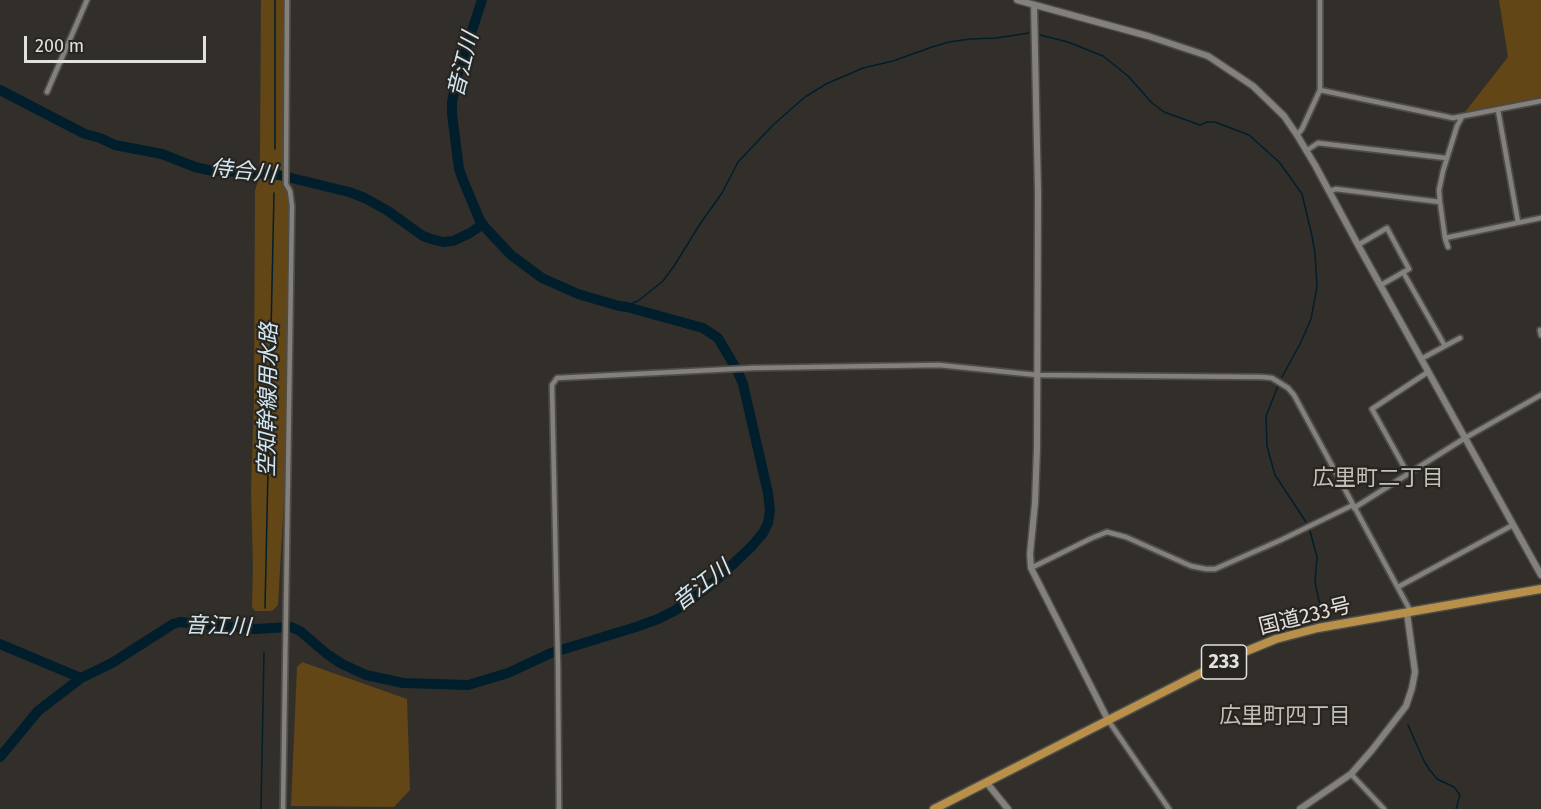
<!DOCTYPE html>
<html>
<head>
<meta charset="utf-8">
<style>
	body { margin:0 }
	#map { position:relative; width:1541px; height:809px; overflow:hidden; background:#322f2a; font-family:"Fira Sans",sans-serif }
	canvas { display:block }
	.scale { position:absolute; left:24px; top:36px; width:182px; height:27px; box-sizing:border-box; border:3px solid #e3e1de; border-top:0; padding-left:8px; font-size:18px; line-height:21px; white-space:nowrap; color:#e3e1de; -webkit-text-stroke:4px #282521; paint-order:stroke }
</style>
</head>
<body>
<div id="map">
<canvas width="1541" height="809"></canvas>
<div class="scale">200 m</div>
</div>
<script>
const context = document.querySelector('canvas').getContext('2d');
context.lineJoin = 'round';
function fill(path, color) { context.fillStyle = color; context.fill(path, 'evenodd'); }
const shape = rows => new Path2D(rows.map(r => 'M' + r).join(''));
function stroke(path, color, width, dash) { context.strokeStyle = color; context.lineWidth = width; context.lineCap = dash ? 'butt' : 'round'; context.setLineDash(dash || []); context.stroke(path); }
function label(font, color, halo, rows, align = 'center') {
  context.font = font + ' "Fira Sans","Noto Sans JP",sans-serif'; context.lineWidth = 4.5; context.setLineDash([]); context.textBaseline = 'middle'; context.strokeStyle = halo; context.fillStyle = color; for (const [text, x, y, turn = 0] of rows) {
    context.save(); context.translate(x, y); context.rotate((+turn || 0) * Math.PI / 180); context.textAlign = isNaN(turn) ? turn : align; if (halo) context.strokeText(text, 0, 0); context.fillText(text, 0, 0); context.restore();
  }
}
fill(shape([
	[261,0,287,0,286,184,292,206,290,391,278,605,272,611,255,611,252,607,253,566,251,490,254,401,255,191,259,177,260,155],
	[1499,0,1541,0,1541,97,1465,112,1508,57],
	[302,662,407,699,410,790,394,807,291,806,297,667]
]), '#624616');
stroke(shape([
	[1040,35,1068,42,1103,56,1128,76,1152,103,1164,112,1200,125,1207,122,1215,122,1249,135,1279,162,1290,177,1302,194,1312,236,1315,253,1317,287,1311,319,1300,344,1282,377],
	[275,149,275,0],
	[627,307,631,304,638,301,663,281,674,266,700,224,722,193,738,162,773,125,805,97,826,84,863,68,893,61,932,47,949,42,970,39,996,38,1029,33],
	[1278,386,1266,416,1267,446,1275,475,1306,522],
	[1310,531,1317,557,1315,582,1319,601,1329,614],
	[265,608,274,193],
	[1408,725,1424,761,1429,769,1437,779,1454,787,1460,795,1456,809],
	[261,809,264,652]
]), '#001e2b', 1.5);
stroke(shape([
	[0,90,85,134,100,138,115,145,162,154,195,167,213,171,224,171,279,175,349,192,365,198,388,211,423,236,431,239,443,242,453,241,470,233,483,224],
	[0,644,81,678],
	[0,757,38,711,81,678,112,663,173,624,180,622,255,629,291,627,300,631,327,654,342,664,366,675,403,683,468,685,508,673,551,653,636,627,658,619,674,611,691,600,714,582,751,547,763,533,768,523,770,511,768,493,743,384,737,370,718,338,703,328,627,307,619,306,578,294,542,278,511,255,481,223,463,180,459,169,452,114,452,102,458,73,482,0]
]), '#001e2b', 10);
const minor = shape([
	[1320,90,1453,118,1541,101],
	[47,92,87,0],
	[1498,110,1518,222],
	[1297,135,1302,129,1320,90,1320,0],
	[1306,151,1318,143,1446,158],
	[1329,191,1336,189,1440,202],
	[1445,238,1541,218],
	[1358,245,1387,228,1409,269,1381,285],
	[1448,247,1445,238,1440,202,1439,190,1443,171,1457,126,1462,117],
	[1403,272,1445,346,1421,359],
	[1541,330,1540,330,1541,335],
	[1445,346,1460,338],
	[1408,474,1372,409,1428,372],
	[1354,508,1465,438,1541,395],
	[1031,568,1092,538,1107,532,1126,537,1191,566,1206,569,1215,569,1281,540,1353,505],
	[1398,587,1513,525],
	[1108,720,1169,809],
	[1351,774,1384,809],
	[283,809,292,206,290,191,286,184,287,0],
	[559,809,558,667,552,385,557,378,752,368,939,365,1037,375,1262,377,1272,378,1288,388,1294,395,1411,612]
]);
const tertiary = shape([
	[1017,0,1148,36,1208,56,1253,86,1284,116,1297,135,1315,165,1358,245,1541,575],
	[1034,5,1038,193,1037,448,1035,503,1030,554,1031,568,1108,720],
	[986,782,1008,809],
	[1300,809,1351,774,1372,750,1406,706,1412,688,1415,672,1407,613]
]);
const trunk = shape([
	[934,809,1189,679,1237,655,1276,639,1318,628,1541,589]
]);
stroke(minor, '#4e4c48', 8);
stroke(tertiary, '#4e4c48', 9);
stroke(trunk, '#4e4c48', 11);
stroke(minor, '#84807b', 4.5);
stroke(tertiary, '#84807b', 6);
stroke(trunk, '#b9904a', 8);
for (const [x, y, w] of [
	[1224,662,45]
]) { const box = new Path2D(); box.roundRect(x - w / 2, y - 17, w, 34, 4.5); context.fillStyle = '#282521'; context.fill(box); stroke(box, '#e3e1de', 1.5); }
label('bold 20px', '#e3e1de', null, [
	["233",1224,662]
]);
label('21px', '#e3e1de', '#282521', [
	["国道233号",1305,617,-14]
]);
label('italic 22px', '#d1e8f3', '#282521', [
	["音江川",464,65,-76],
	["侍合川",243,172,6],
	["空知幹線用水路",269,400,-89],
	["音江川",702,586,-38],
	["音江川",218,627,2]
]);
label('22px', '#c3c0ba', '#282521', [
	["広里町二丁目",1378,479],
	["広里町四丁目",1285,717]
]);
</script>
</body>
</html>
